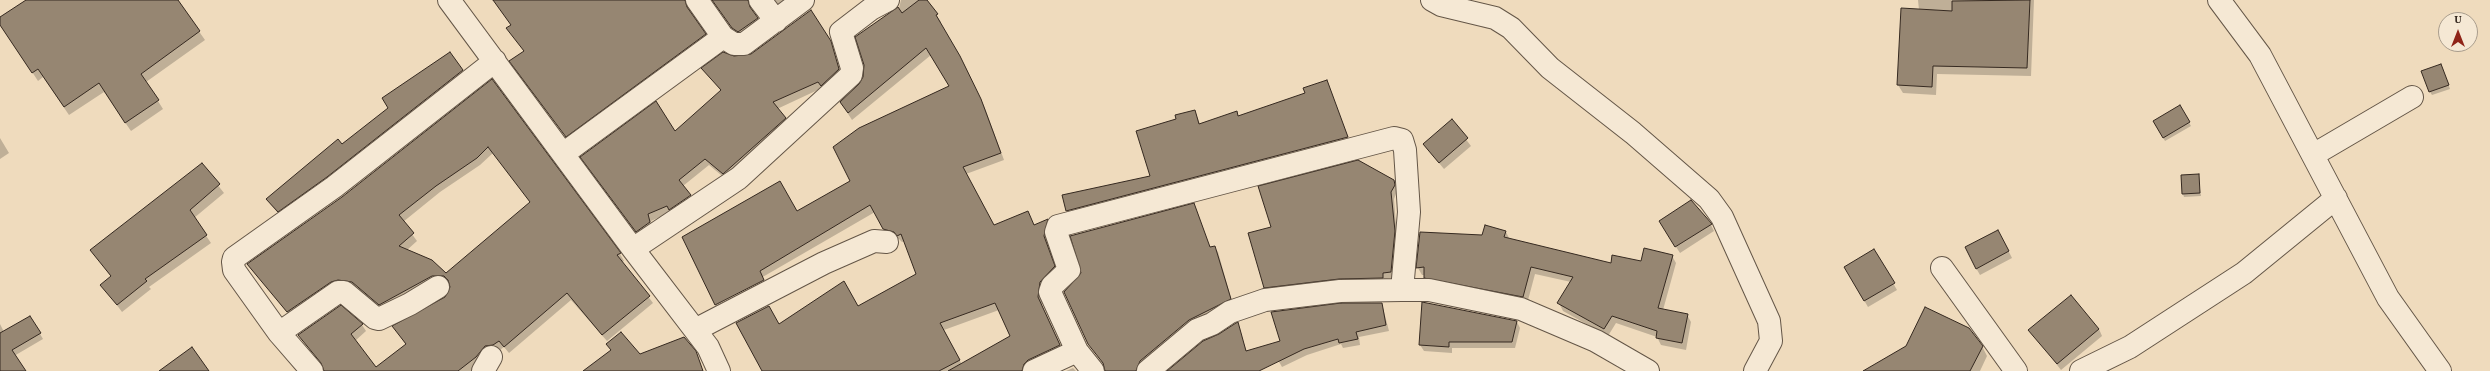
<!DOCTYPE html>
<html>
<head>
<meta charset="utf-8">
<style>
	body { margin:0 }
	#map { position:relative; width:2490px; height:371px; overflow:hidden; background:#efdbbd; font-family:Vollkorn,serif }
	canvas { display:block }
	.north { position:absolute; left:2438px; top:12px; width:40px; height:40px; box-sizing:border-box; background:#f5e8d4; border:1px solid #a89c8c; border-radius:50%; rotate:0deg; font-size:11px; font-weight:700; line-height:16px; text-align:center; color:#352920 }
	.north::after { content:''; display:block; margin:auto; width:14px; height:18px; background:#8f2418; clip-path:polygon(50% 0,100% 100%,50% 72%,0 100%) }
</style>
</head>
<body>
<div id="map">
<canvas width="2490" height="371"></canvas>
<div class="north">U</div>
</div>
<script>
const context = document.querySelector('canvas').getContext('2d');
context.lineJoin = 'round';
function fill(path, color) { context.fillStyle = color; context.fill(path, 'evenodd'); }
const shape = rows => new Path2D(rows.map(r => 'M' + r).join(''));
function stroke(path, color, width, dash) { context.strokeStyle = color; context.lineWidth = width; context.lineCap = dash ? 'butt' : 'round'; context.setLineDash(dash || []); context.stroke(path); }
fill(shape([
	[27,0,177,0,205,40,146,82,163,109,131,131,104,92,69,115,43,77,38,81,0,23,0,19],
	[493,0,690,0,688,8,708,41,570,142,514,67,524,51,511,25],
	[713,0,753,0,751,9,761,25,744,37,736,34],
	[774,0,794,0,782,9],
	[901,0,926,0,941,22,940,23,964,64,985,108,1004,160,966,174,993,227,1034,226,1048,220,1052,227,1048,244,1058,274,1044,289,1042,305,1064,352,1028,371,762,371,778,325,858,308,917,274,905,241,902,242,899,239,888,236,875,212,716,304,797,213,852,181,950,86,931,55,852,120,841,103,861,84,865,70,857,37,899,8],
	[999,310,1011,336,962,365,944,330],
	[1918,0,2034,0,2031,76,1937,74,1936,95,1903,93,1898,85,1919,10],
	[830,42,842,76,822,88,777,109,788,125,727,180,709,165,683,186,693,202,651,221,653,229,640,238,585,163,674,133,721,91,703,68,734,58],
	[450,54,466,77,282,218,271,205,267,199,389,109],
	[2443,69,2450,89,2432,95,2430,92],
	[492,81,620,254,624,261,622,262,653,303,607,341,571,300,509,353,504,347,471,371,325,371,325,368,299,336,362,325,366,331,355,341,376,368,406,345,394,327,446,298,451,285,448,283,436,283,384,312,357,289,292,319,249,264,342,198],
	[493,153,531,203,446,274,407,250,417,241,403,222,440,192,480,165],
	[1326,81,1351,144,1071,217,1067,211,1151,177,1177,119,1195,111,1200,124,1237,112,1239,117,1306,93],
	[2180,107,2191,126,2165,141,2154,121],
	[1452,121,1471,146,1444,169,1424,145],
	[0,138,9,153,0,159],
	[202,165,224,193,194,218,211,243,149,287,151,289,122,312,102,285,111,277,92,250],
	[2198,175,2201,196,2184,197,2183,194],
	[1394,180,1397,191,1394,199,1397,238,1394,278,1385,279,1385,283,1268,293,1265,287,1272,228],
	[1194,204,1210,248,1214,247,1218,252,1233,305,1141,371,1105,371,1104,365,1089,344],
	[1711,225,1714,231,1680,253,1664,228],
	[1486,226,1506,232,1510,240,1611,264,1641,262,1672,256,1676,263,1663,310,1687,315,1691,322,1686,350,1661,345,1657,337,1616,323,1608,336,1563,311,1559,303,1571,282,1535,274,1527,304,1429,285,1425,275,1422,275,1418,268,1421,233,1483,236],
	[2002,238,2012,258,1980,275,1976,268],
	[1874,250,1897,290,1868,307,1845,268],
	[764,281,768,287,720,312,717,306],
	[1382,304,1389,331,1359,337,1360,345,1343,348,1341,344,1307,355,1282,367,1278,360,1259,371,1168,371,1237,324,1247,352,1281,342],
	[30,317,43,339,14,356,24,371,0,371,0,324,4,332],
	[1517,322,1520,328,1515,348,1452,348,1452,353,1424,351,1420,345],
	[2099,329,2102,336,2061,370,2030,330],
	[1982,346,1987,356,1980,371,1924,371],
	[1073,368,1076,371,1066,371]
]), '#0003');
const building = shape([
	[26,0,178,0,200,31,141,74,159,100,125,123,99,83,64,107,38,69,32,73,0,25,0,17,26,0],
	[493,0,685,0,687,7,706,34,566,137,509,61,524,51,506,28,511,25,493,0],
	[712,0,748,0,750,7,758,18,738,32,732,28,712,0],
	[919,0,927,0,938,14,936,15,960,56,981,99,1001,153,963,167,994,225,1028,211,1034,225,1048,219,1044,236,1055,266,1040,282,1038,297,1060,345,1028,360,1024,364,1022,371,948,371,1010,336,995,303,940,323,960,360,939,371,762,371,736,323,769,306,779,324,844,281,858,306,916,274,901,234,897,236,894,232,883,229,870,205,760,271,764,280,715,305,682,237,780,181,797,211,850,181,833,147,859,128,949,86,926,48,848,113,840,102,859,84,863,77,864,65,855,37,898,7,902,13,919,0],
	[2030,0,2027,68,1933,66,1932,87,1897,85,1901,8,1952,11,1952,1,2030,0],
	[811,10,831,41,839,69,821,86,818,82,773,102,786,118,723,174,705,159,679,180,691,195,669,210,667,206,648,214,650,222,636,232,580,157,656,101,675,131,721,90,701,68,723,52,734,56,751,54,811,10],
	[450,52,463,70,327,177,278,212,266,199,338,139,342,144,388,108,382,98,450,52],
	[2441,64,2449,85,2429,92,2421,71,2441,64],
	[492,79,621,253,617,255,650,296,602,335,567,293,504,347,499,341,493,345,485,346,476,357,458,371,324,371,321,363,298,335,341,305,363,324,351,334,376,367,406,344,392,326,445,297,450,287,448,280,444,276,432,276,379,305,352,282,338,280,331,282,287,312,247,264,342,197,492,79],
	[488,147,530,202,446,273,432,260,399,246,414,233,399,215,436,186,477,158,488,147],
	[1327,80,1348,137,1066,211,1062,195,1150,176,1136,131,1176,119,1175,115,1195,110,1199,124,1237,111,1238,116,1305,93,1303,88,1327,80],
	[2180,105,2190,122,2163,138,2153,121,2180,105],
	[1452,119,1468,138,1439,163,1423,144,1452,119],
	[1358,160,1394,180,1395,185,1391,192,1395,231,1391,272,1383,273,1383,278,1339,279,1264,288,1248,233,1271,227,1258,186,1358,160],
	[202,163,220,184,190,210,207,235,145,279,147,281,117,305,100,285,111,276,90,250,202,163],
	[2199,174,2200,193,2182,194,2181,175,2199,174],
	[1691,200,1712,224,1675,247,1659,221,1691,200],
	[1194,203,1210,247,1215,246,1231,299,1189,320,1140,361,1136,371,1105,371,1103,363,1088,344,1064,292,1081,273,1070,236,1194,203],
	[1485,225,1506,231,1504,237,1611,263,1612,255,1641,261,1644,248,1673,255,1658,308,1688,314,1682,343,1656,338,1657,331,1612,316,1604,329,1557,303,1573,277,1531,267,1523,297,1424,278,1424,267,1416,268,1420,232,1482,235,1485,225],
	[1998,230,2009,251,1976,269,1965,247,1998,230],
	[1874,249,1895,283,1864,301,1844,267,1874,249],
	[2071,295,2099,329,2057,364,2028,330,2071,295],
	[1422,302,1517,321,1512,342,1449,342,1449,347,1419,345,1422,302],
	[1341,303,1382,303,1386,325,1356,332,1358,339,1339,343,1338,339,1304,349,1259,371,1167,371,1203,341,1219,334,1236,323,1238,322,1246,351,1280,341,1271,312,1341,303],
	[1925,307,1969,328,1983,346,1970,371,1863,371,1906,346,1925,307],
	[30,316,41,333,12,350,26,371,0,371,0,333,30,316],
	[621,332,640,354,684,337,696,351,703,371,583,371,611,350,606,344,621,332],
	[192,347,209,371,159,371,192,347]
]);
fill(building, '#968672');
stroke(building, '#352920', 1);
const street = shape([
	[449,0,633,249,708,347,719,371],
	[697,0,723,37],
	[760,0,776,21],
	[1432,0,1441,5,1495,18,1511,28,1550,68,1633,133,1709,199,1722,217,1769,321,1771,341,1755,371],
	[2219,0,2260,55,2388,298,2440,371],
	[563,154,723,37,734,44,744,44,803,0],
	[2313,155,2412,97],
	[633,249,739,178,851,75,852,68,841,32,871,9,888,0],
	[1942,268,2016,371],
	[438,287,410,304,379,319,375,318,344,292,338,292,279,333,234,270,233,262,234,258,334,187,495,61],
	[695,330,824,263,874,241,887,242],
	[279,333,312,371],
	[483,371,491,357],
	[1034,371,1077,351],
	[1093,371,1077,351,1050,292,1052,286,1069,270,1056,232,1058,226,1394,138,1402,140,1405,150,1409,212,1402,290],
	[1148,371,1197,330,1212,324,1230,312,1265,300,1340,291,1402,290,1429,290,1521,309,1596,341,1648,371],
	[2081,371,2130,347,2244,273,2336,198]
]);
stroke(street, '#645647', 24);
stroke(street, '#f5e8d4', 22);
</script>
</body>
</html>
